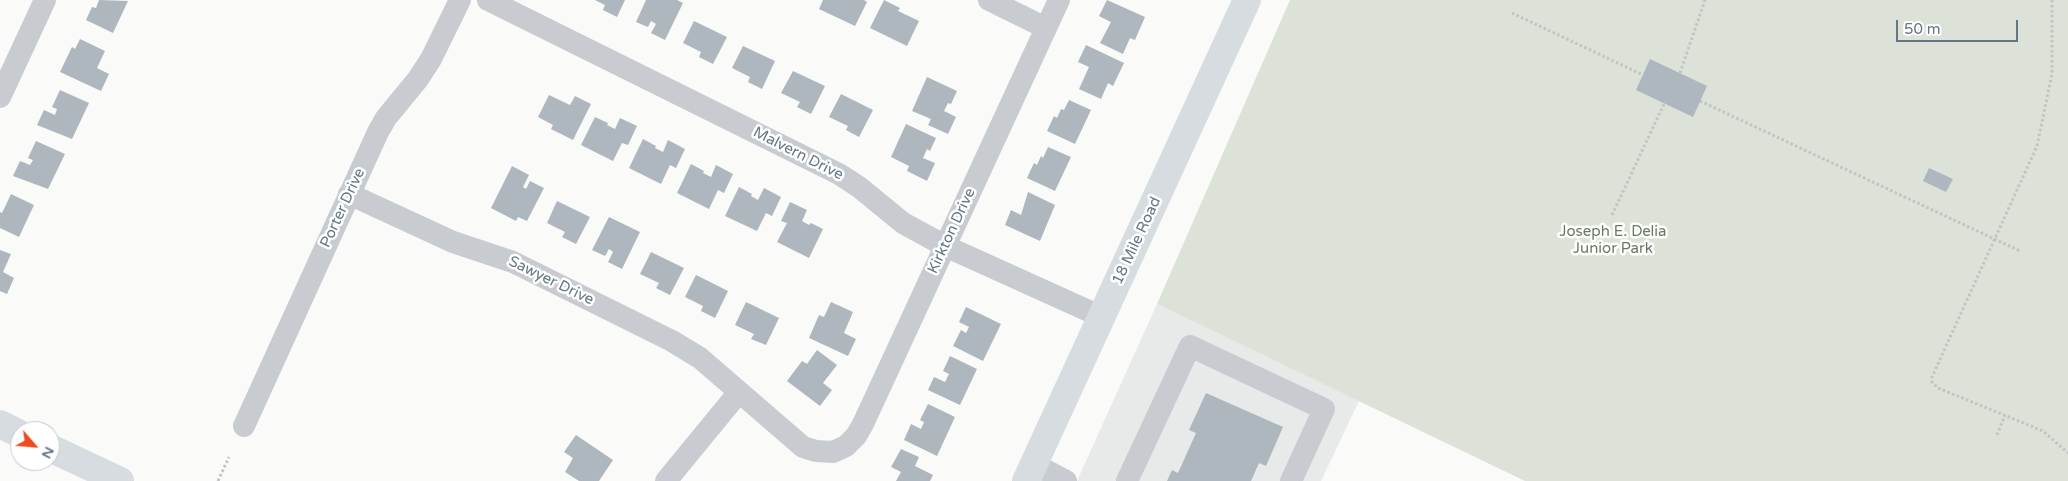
<!DOCTYPE html>
<html>
<head>
<meta charset="utf-8">
<style>
	body { margin:0 }
	#map { position:relative; width:2068px; height:481px; overflow:hidden; background:#fafaf8; font-family:"Varela Round",sans-serif }
	canvas { display:block }
	.north { position:absolute; left:10px; top:421px; width:50px; height:50px; box-sizing:border-box; background:#fff; border:1px solid #c1c9ce; border-radius:50%; rotate:117deg; font-size:14px; font-weight:700; line-height:20px; text-align:center; color:#637785 }
	.north::after { content:''; display:block; margin:auto; width:18px; height:22px; background:#ef4a23; clip-path:polygon(50% 0,100% 100%,50% 72%,0 100%) }
	.scale { position:absolute; left:1896px; top:20px; width:122px; height:22px; box-sizing:border-box; border:2px solid #637785; border-top:0; padding-left:6px; font-size:15px; line-height:18px; white-space:nowrap; color:#637785; -webkit-text-stroke:4px #fff; paint-order:stroke }
</style>
</head>
<body>
<div id="map">
<canvas width="2068" height="481"></canvas>
<div class="north">N</div>
<div class="scale">50 m</div>
</div>
<script>
const context = document.querySelector('canvas').getContext('2d');
context.lineJoin = 'round';
function fill(path, color) { context.fillStyle = color; context.fill(path, 'evenodd'); }
const shape = rows => new Path2D(rows.map(r => 'M' + r).join(''));
function stroke(path, color, width, dash) { context.strokeStyle = color; context.lineWidth = width; context.lineCap = dash ? 'butt' : 'round'; context.setLineDash(dash || []); context.stroke(path); }
function label(font, color, halo, rows, align = 'center') {
  context.font = font + ' "Varela Round",sans-serif'; context.lineWidth = 5; context.setLineDash([]); context.textBaseline = 'middle'; context.strokeStyle = halo; context.fillStyle = color; for (const [text, x, y, turn = 0] of rows) {
    context.save(); context.translate(x, y); context.rotate((+turn || 0) * Math.PI / 180); context.textAlign = isNaN(turn) ? turn : align; if (halo) context.strokeText(text, 0, 0); context.fillText(text, 0, 0); context.restore();
  }
}
fill(shape([
	[1157,304,1359,401,1321,481,1077,481]
]), '#e8e9e9');
fill(shape([
	[1290,0,2068,0,2068,481,1525,481,1157,304]
]), '#dce2d8');
fill(shape([
	[99,0,128,1,113,33,86,20,92,7,96,8],
	[595,0,625,0,617,17,603,10,605,5],
	[646,0,677,0,683,3,665,40,651,33,656,24,651,21,648,27,636,22],
	[823,0,864,0,867,2,855,26,819,9],
	[884,0,900,8,898,11,919,21,907,46,870,28],
	[1107,0,1145,17,1135,40,1130,38,1123,54,1100,43,1111,22,1099,16],
	[694,21,727,37,713,64,699,57,701,52,683,43],
	[80,39,105,51,97,68,109,74,101,91,60,72,72,47,75,49],
	[1086,45,1124,63,1113,86,1108,83,1101,99,1079,89,1089,67,1078,62],
	[743,46,775,61,762,89,748,82,750,77,732,68],
	[1650,59,1707,86,1693,117,1636,90],
	[793,71,825,86,811,114,797,107,800,102,781,93],
	[927,77,957,91,951,104,948,103,944,111,956,117,948,134,928,125,931,119,912,111],
	[60,90,89,103,72,139,37,125,44,110,55,115,57,109,52,107],
	[841,94,873,110,859,137,846,130,848,126,829,117],
	[549,95,570,105,575,96,591,104,573,140,551,129,553,125,538,117],
	[1069,100,1091,110,1075,144,1047,131,1054,116,1057,118,1061,109,1064,110],
	[595,117,608,123,607,125,615,129,620,118,637,126,628,145,622,143,613,161,581,145],
	[906,124,936,138,930,151,927,149,923,158,935,163,927,181,907,171,909,166,891,157],
	[643,139,656,146,655,148,663,152,668,140,685,149,676,168,670,165,661,184,629,168],
	[36,141,65,154,48,189,13,176,20,161,30,165,33,160,28,158],
	[1048,147,1071,157,1055,191,1027,178,1034,163,1037,165,1041,156,1043,158],
	[691,164,704,171,703,173,711,177,716,165,733,174,724,193,718,190,709,209,677,193],
	[512,166,529,175,523,187,526,189,530,181,544,188,527,221,518,217,516,221,491,208],
	[1929,168,1953,179,1946,192,1923,181],
	[739,187,752,194,751,196,758,200,764,188,781,197,772,216,766,213,757,231,725,216],
	[1028,192,1055,205,1040,241,1005,225,1011,210,1021,215],
	[11,194,34,205,19,237,0,228,0,212,2,213],
	[557,201,590,217,576,244,562,237,565,232,547,223],
	[790,202,807,210,802,221,809,225,811,223,823,229,809,258,777,242,787,223,781,221],
	[609,217,640,232,622,269,608,262,613,252,609,249,605,256,592,250],
	[0,250,11,254,3,272,14,278,7,294,0,291],
	[651,252,684,268,670,295,656,288,659,283,640,274],
	[696,275,728,291,715,318,701,311,703,306,685,297],
	[746,302,779,318,766,345,751,339,754,334,735,325],
	[831,302,853,312,844,333,856,339,848,356,809,338,819,315,824,317],
	[966,307,1001,324,983,361,953,346,961,330,966,333,969,327,959,322],
	[817,350,837,365,823,383,832,390,820,406,787,381,802,361,807,364],
	[950,356,977,369,960,405,928,390,934,377,945,382,949,374,943,371],
	[1206,393,1283,427,1266,466,1259,463,1251,481,1167,481,1172,470,1178,473,1196,433,1189,430],
	[928,404,955,417,937,456,904,440,911,424,921,429,924,422,920,420],
	[576,435,613,460,599,481,579,481,565,472,573,458,564,452],
	[901,449,919,457,915,466,933,475,930,481,896,481,901,472,891,467]
]), '#aeb7bd');
stroke(shape([
	[2052,0,2052,74,2037,146,1932,377,1932,382,1938,388,2043,431,2068,453],
	[1512,13,1643,75],
	[1680,73,1705,0],
	[1700,101,2020,251],
	[1612,215,1664,104],
	[1997,435,2005,415],
	[218,481,229,457]
]), '#c1c4c6', 3, [2.5, 2.5]);
stroke(shape([
	[488,0,839,174,859,187,903,223,945,246,1102,317],
	[989,0,1046,28],
	[0,97,45,0],
	[349,194,453,242,513,262,672,341,700,358,803,447,816,451,833,452,846,446,856,436,863,424,1059,0],
	[244,426,378,132,386,118,418,79,431,59,460,0],
	[1034,464,1066,481],
	[666,481,739,392],
	[1127,481,1190,346,1324,409,1291,481]
]), '#c8ccd0', 22);
stroke(shape([
	[0,424,20,434],
	[50,448,120,481],
	[1026,481,1247,0]
]), '#d6dcdf', 28);
label('15px', '#637785', '#fff', [
	["Malvern Drive",798,154,27],
	["Porter Drive",343,208,-65],
	["Kirkton Drive",952,231,-65],
	["18 Mile Road",1137,241,-65],
	["Sawyer Drive",551,281,26]
]);
label('15px', '#687b62', '#fff', [
	["Joseph E. Delia",1613,232],
	["Junior Park",1613,249]
]);
</script>
</body>
</html>
